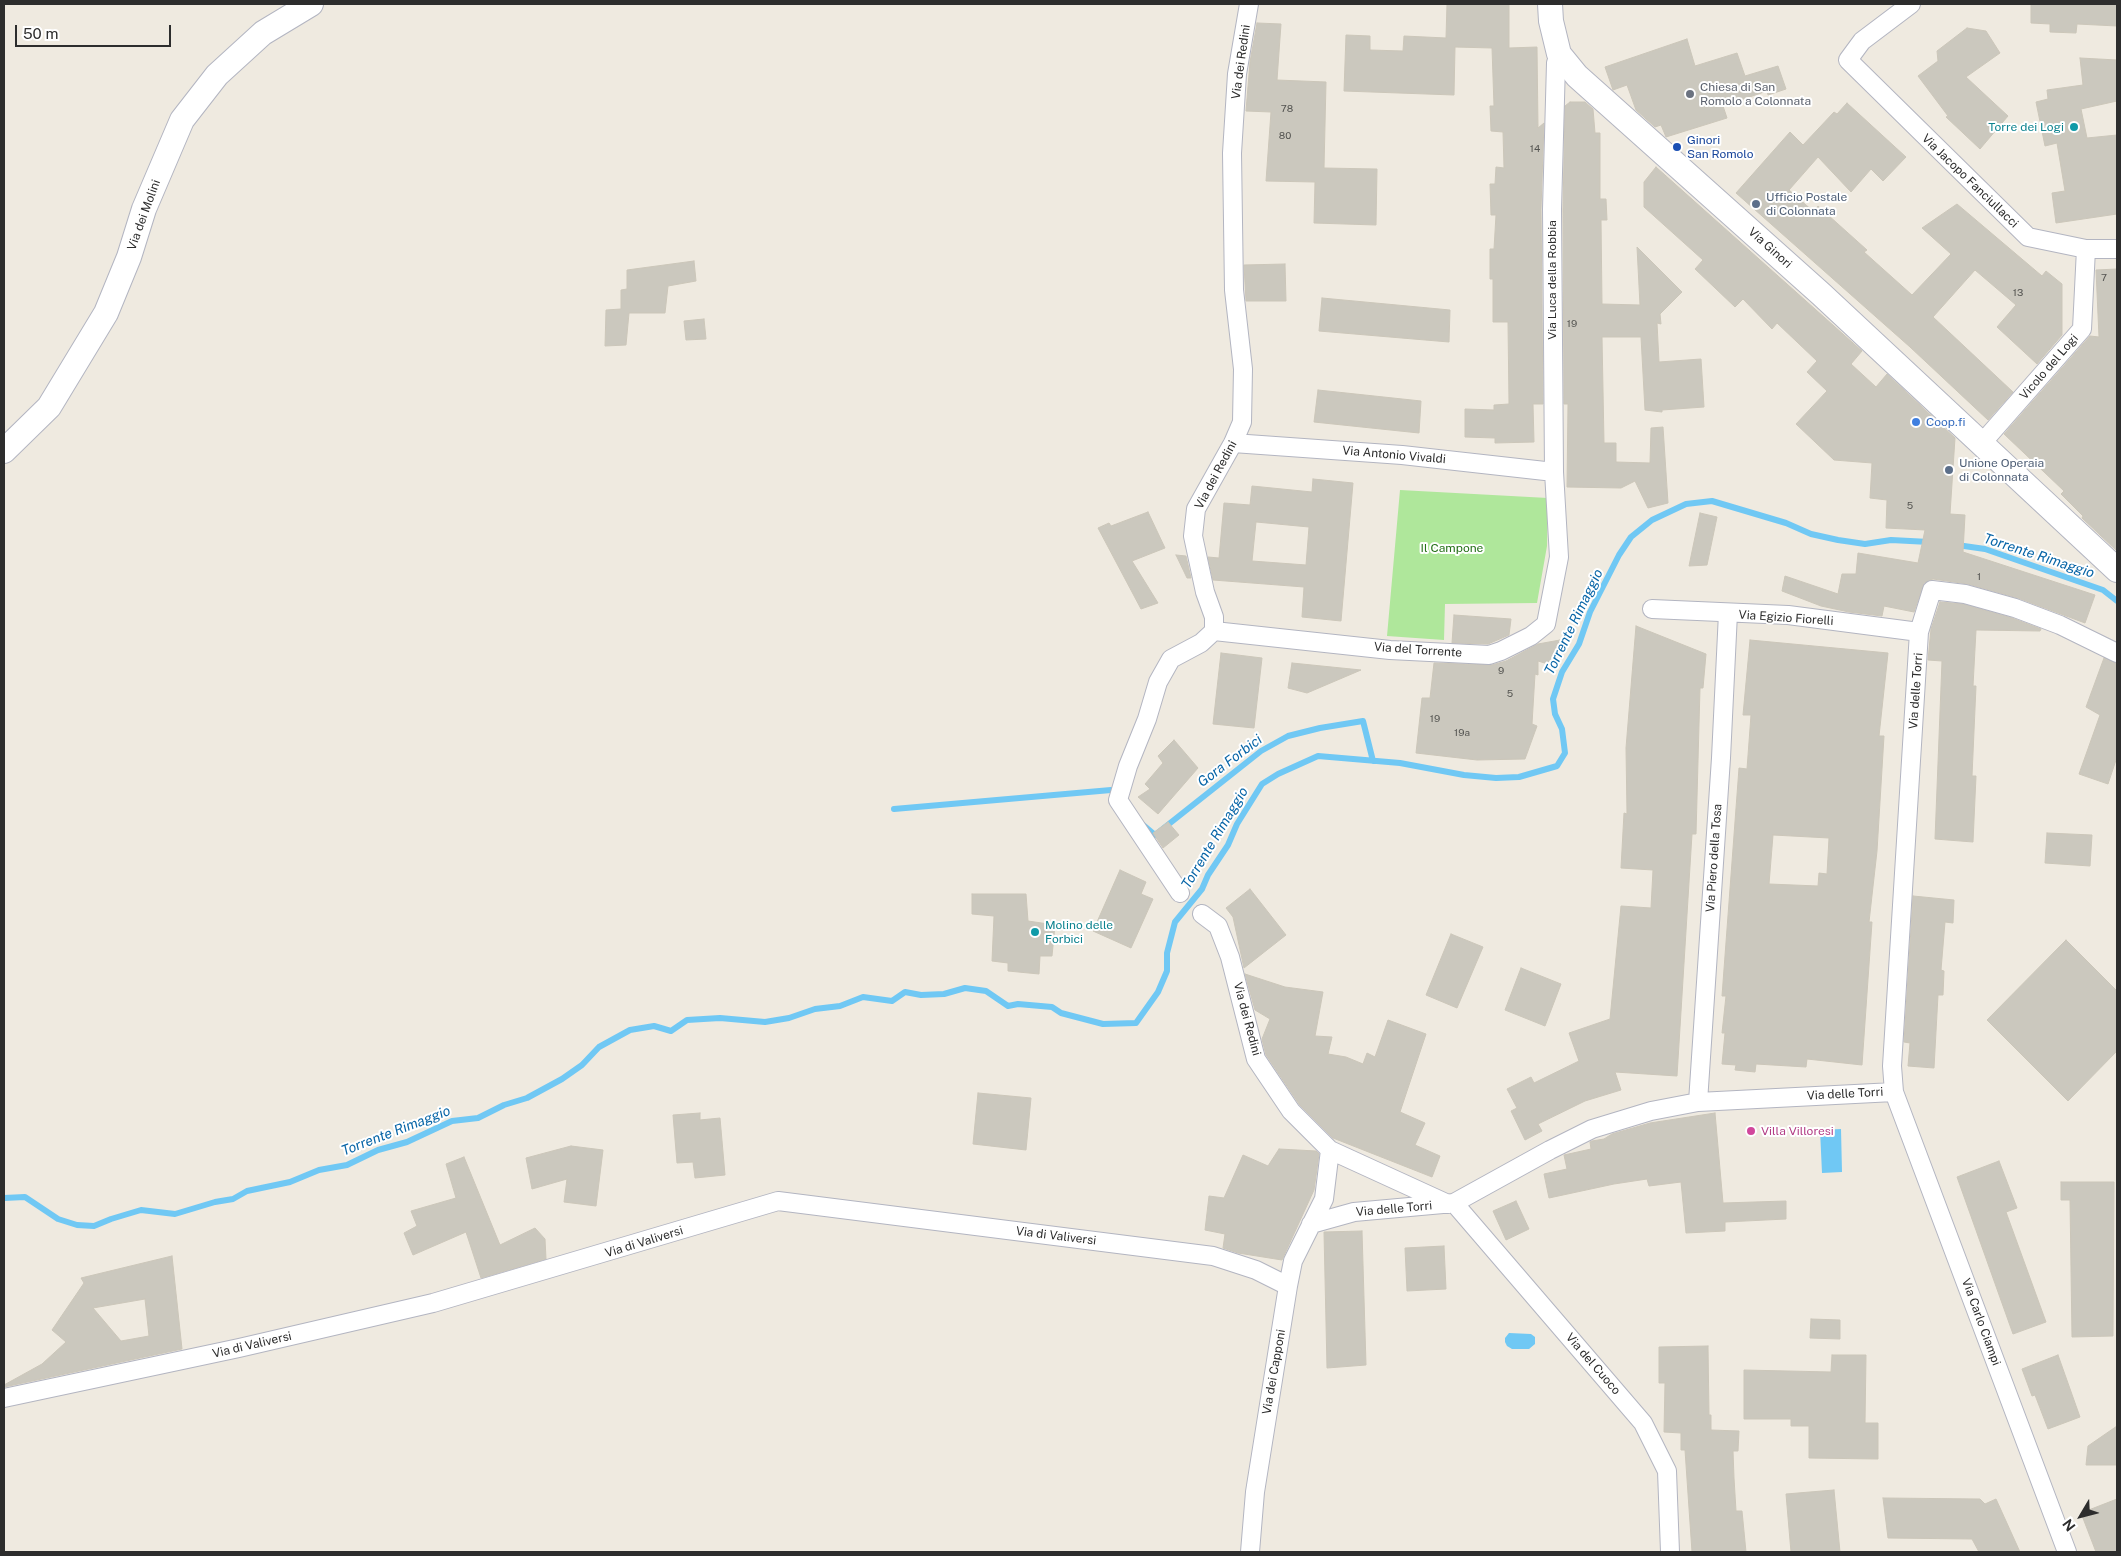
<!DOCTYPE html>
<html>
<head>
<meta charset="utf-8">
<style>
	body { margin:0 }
	#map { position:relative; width:2121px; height:1556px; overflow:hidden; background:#efeae0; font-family:"Public Sans",sans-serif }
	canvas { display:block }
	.frame { position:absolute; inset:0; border:5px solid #2d2d2d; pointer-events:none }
	.north { position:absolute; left:2056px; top:1491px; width:50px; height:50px; -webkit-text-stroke:4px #fff; paint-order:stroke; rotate:233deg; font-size:14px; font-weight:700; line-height:20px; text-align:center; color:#2d2d2d }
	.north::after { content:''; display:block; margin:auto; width:18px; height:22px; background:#2d2d2d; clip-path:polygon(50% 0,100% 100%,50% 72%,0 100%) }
	.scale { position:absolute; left:15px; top:25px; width:156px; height:22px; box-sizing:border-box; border:2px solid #2d2d2d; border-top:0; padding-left:6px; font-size:15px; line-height:18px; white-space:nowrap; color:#2d2d2d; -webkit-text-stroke:4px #fff; paint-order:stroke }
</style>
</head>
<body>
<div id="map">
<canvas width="2121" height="1556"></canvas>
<div class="frame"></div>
<div class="north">N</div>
<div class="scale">50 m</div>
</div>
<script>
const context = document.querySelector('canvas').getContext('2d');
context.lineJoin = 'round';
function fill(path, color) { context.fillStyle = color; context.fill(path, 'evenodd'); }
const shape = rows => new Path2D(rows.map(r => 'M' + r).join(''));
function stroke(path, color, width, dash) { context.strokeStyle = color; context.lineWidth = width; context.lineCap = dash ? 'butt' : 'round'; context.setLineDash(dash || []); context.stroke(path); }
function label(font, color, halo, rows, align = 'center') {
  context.font = font + ' "Public Sans",sans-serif'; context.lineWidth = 4; context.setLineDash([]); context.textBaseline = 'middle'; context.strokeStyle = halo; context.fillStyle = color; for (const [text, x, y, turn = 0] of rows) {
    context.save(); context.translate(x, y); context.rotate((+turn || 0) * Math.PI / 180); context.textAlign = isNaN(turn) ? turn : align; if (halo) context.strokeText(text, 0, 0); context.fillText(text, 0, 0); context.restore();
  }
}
fill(shape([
	[1400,490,1548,498,1547,546,1537,603,1445,604,1444,640,1387,636]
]), '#afe79b');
fill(shape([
	[1841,1129,1842,1172,1822,1173,1820,1130],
	[1509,1333,1531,1334,1535,1337,1535,1344,1529,1349,1512,1349,1507,1346,1505,1342,1505,1338]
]), '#70c8f4');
stroke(shape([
	[1957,545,1985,549,2103,590,2117,601],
	[894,809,1111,790],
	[1142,824,1155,835,1261,751,1288,736,1320,728,1363,721,1373,761],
	[4,1198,25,1197,58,1219,77,1225,94,1226,111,1219,141,1210,175,1214,215,1202,233,1199,247,1191,290,1182,319,1170,347,1165,378,1150,407,1142,452,1121,478,1118,504,1105,527,1098,562,1079,582,1065,599,1047,630,1030,654,1026,671,1031,687,1020,720,1018,765,1022,789,1018,815,1009,840,1006,863,997,892,1001,905,992,921,995,944,994,965,988,986,991,1008,1006,1018,1004,1052,1007,1061,1013,1103,1024,1136,1023,1158,992,1167,971,1167,953,1175,922,1202,889,1208,875,1228,845,1237,824,1262,784,1278,774,1318,756,1400,763,1464,775,1496,778,1519,777,1557,766,1565,753,1562,729,1555,714,1553,699,1562,672,1579,644,1590,612,1619,555,1631,537,1652,520,1686,504,1712,501,1786,523,1811,534,1838,540,1865,544,1891,540,1929,542]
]), '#70c8f4', 6);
const building = shape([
	[1447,4,1509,4,1509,48,1537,47,1538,128,1544,123,1541,209,1543,404,1533,404,1534,442,1495,443,1495,438,1465,437,1465,409,1494,410,1494,405,1509,404,1508,322,1493,322,1493,279,1490,279,1490,249,1494,249,1496,215,1491,215,1490,184,1495,184,1496,167,1504,168,1503,132,1491,131,1490,106,1494,106,1492,48,1455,47,1454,95,1344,91,1346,35,1370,36,1370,50,1403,51,1404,36,1446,38,1447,4],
	[2031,4,2117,4,2117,26,2077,24,2076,33,2050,32,2050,24,2031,23,2031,4],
	[1257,23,1281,24,1277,80,1326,82,1324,168,1377,169,1376,225,1314,223,1315,182,1266,181,1271,112,1246,111,1250,62,1257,23],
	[1967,28,1986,31,2000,53,1966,77,2008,116,1980,149,1946,117,1948,116,1918,76,1938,61,1937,51,1967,28],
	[1687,39,1695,66,1737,53,1745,76,1778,66,1786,89,1768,95,1767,91,1723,106,1727,118,1666,137,1661,125,1655,127,1636,110,1627,85,1613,90,1605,67,1687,39],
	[2080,58,2117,60,2117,101,2081,109,2087,138,2117,135,2117,214,2056,223,2052,193,2065,191,2057,143,2045,146,2036,102,2048,99,2047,90,2083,85,2080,58],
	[1570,102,1585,102,1593,109,1595,133,1600,133,1600,199,1606,199,1607,220,1601,220,1602,304,1640,305,1637,247,1682,292,1660,314,1661,324,1657,323,1659,362,1701,359,1704,407,1662,410,1662,412,1645,410,1641,337,1602,337,1604,443,1616,443,1616,462,1650,463,1651,428,1663,427,1668,503,1648,508,1635,481,1621,488,1567,487,1568,404,1564,404,1563,209,1565,106,1570,102],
	[1847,103,1906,157,1883,181,1871,169,1851,192,1818,157,1789,190,1814,212,1818,206,1867,250,1864,252,1912,295,1951,254,1922,228,1957,204,2042,276,2046,271,2062,284,2062,335,2037,364,1997,327,2016,305,1975,270,1933,317,2013,392,1988,420,1910,347,1736,193,1790,132,1803,145,1834,112,1837,114,1847,103],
	[1656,167,1862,351,1851,364,1876,387,1887,374,1955,438,1950,514,1965,515,1963,552,2095,595,2085,623,2018,598,1968,584,1933,579,1924,583,1914,612,1884,606,1882,616,1849,612,1821,606,1782,591,1785,576,1838,594,1842,574,1856,574,1858,553,1918,563,1925,530,1886,528,1887,500,1870,498,1872,463,1834,460,1796,424,1827,391,1807,372,1817,361,1777,323,1772,329,1743,299,1735,307,1695,269,1703,260,1644,207,1644,182,1656,167],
	[694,261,696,281,668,286,665,313,629,313,626,345,605,346,606,310,621,309,621,290,627,289,627,270,694,261],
	[1285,264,1286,301,1246,301,1244,265,1285,264],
	[2117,269,2117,551,2082,518,2083,516,2061,494,2064,491,2004,434,2090,336,2099,337,2096,270,2117,269],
	[1322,298,1450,310,1449,342,1319,331,1322,298],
	[704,319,706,339,686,340,684,321,704,319],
	[1318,390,1421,401,1419,433,1314,422,1318,390],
	[1313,479,1353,483,1341,621,1302,617,1304,587,1213,580,1208,557,1219,558,1224,503,1250,505,1252,486,1312,492,1313,479],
	[1256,522,1309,527,1306,565,1252,561,1256,522],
	[1148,512,1165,548,1132,561,1158,603,1141,609,1098,528,1109,523,1111,526,1148,512],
	[1700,513,1717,517,1707,565,1689,566,1700,513],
	[1176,555,1186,556,1191,578,1187,578,1176,555],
	[1940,602,1963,604,2012,618,2041,629,2040,631,1976,630,1973,686,1976,686,1972,776,1976,776,1973,842,1935,839,1942,661,1928,660,1931,629,1940,602],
	[1454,615,1511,619,1509,635,1488,644,1452,643,1454,615],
	[1636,626,1706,654,1703,688,1700,688,1696,834,1692,834,1677,1076,1615,1072,1621,1090,1585,1101,1538,1124,1542,1131,1525,1140,1511,1111,1517,1108,1507,1089,1531,1077,1534,1083,1579,1061,1569,1033,1610,1019,1621,906,1651,908,1653,870,1621,868,1624,813,1627,814,1626,748,1636,626],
	[1560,640,1561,655,1558,667,1538,661,1538,675,1535,674,1532,724,1537,726,1525,759,1477,760,1416,753,1422,698,1430,698,1434,663,1492,665,1506,661,1538,644,1560,640],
	[1750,640,1888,653,1879,736,1884,736,1877,851,1869,922,1872,922,1862,1065,1807,1059,1806,1067,1756,1064,1755,1072,1735,1070,1736,1065,1722,1064,1725,1033,1722,1033,1726,996,1722,996,1739,768,1747,769,1751,715,1743,715,1750,640],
	[1773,835,1829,838,1827,874,1819,873,1818,886,1769,884,1773,835],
	[1221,653,1262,658,1254,728,1213,724,1221,653],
	[2104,658,2117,664,2117,757,2108,784,2079,774,2100,715,2086,707,2104,658],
	[1292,663,1361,670,1307,693,1288,688,1292,663],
	[1174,740,1198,768,1158,814,1138,797,1150,789,1145,784,1163,763,1158,756,1174,740],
	[1168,822,1179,835,1163,848,1153,833,1168,822],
	[2047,833,2092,835,2090,866,2045,863,2047,833],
	[1120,870,1146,882,1141,894,1153,899,1131,948,1093,931,1120,870],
	[1250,889,1286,935,1244,968,1233,917,1226,908,1250,889],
	[972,894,1026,894,1028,921,1055,925,1052,956,1040,956,1039,974,1008,971,1008,963,992,961,994,916,972,914,972,894],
	[1913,896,1954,900,1953,923,1945,922,1941,970,1944,971,1943,995,1938,995,1934,1068,1908,1066,1910,1043,1904,1042,1913,896],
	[1451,934,1483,947,1457,1008,1426,995,1451,934],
	[2066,940,2117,991,2117,1051,2068,1101,1987,1020,2066,940],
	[1521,968,1561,984,1545,1026,1505,1010,1521,968],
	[1245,974,1285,987,1323,992,1315,1036,1332,1037,1328,1054,1346,1057,1363,1064,1367,1053,1375,1057,1388,1020,1426,1034,1400,1112,1425,1123,1415,1145,1440,1156,1432,1177,1333,1138,1299,1104,1266,1055,1262,1039,1270,1019,1255,1010,1245,974],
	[978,1093,1031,1098,1026,1150,973,1144,978,1093],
	[700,1113,700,1120,720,1118,725,1175,695,1178,693,1162,677,1163,673,1115,700,1113],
	[1715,1113,1723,1203,1786,1201,1786,1219,1725,1222,1725,1231,1686,1233,1681,1182,1649,1186,1647,1179,1614,1184,1549,1198,1544,1174,1567,1169,1564,1155,1591,1149,1590,1142,1592,1141,1604,1139,1612,1134,1650,1123,1715,1113],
	[571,1146,603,1150,596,1206,564,1202,567,1179,532,1189,526,1158,571,1146],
	[1279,1149,1316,1151,1319,1154,1314,1190,1282,1260,1238,1253,1223,1248,1225,1234,1205,1230,1209,1196,1224,1198,1243,1155,1268,1166,1279,1149],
	[464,1157,500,1245,535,1228,545,1239,546,1259,481,1278,466,1232,413,1255,404,1233,417,1226,411,1211,456,1198,446,1164,464,1157],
	[1999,1161,2017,1208,2006,1212,2046,1322,2013,1334,1957,1177,1999,1161],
	[2061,1182,2114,1182,2113,1336,2072,1337,2070,1200,2061,1200,2061,1182],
	[1516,1201,1529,1229,1506,1240,1493,1211,1516,1201],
	[1362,1231,1366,1365,1327,1368,1324,1232,1362,1231],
	[1444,1246,1446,1289,1407,1291,1405,1248,1444,1246],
	[172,1256,182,1349,4,1387,4,1385,42,1364,66,1342,52,1330,84,1283,81,1278,172,1256],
	[145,1299,149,1336,121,1341,93,1308,145,1299],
	[1811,1319,1840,1320,1840,1339,1810,1338,1811,1319],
	[1708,1346,1709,1415,1711,1415,1711,1430,1739,1431,1738,1451,1733,1451,1734,1478,1736,1511,1742,1511,1746,1552,1692,1552,1685,1450,1681,1450,1681,1433,1664,1432,1665,1383,1659,1383,1659,1347,1708,1346],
	[1832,1355,1866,1355,1865,1423,1878,1423,1878,1459,1809,1458,1809,1426,1791,1426,1791,1419,1744,1419,1744,1370,1831,1372,1832,1355],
	[2058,1355,2080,1417,2048,1429,2035,1395,2032,1396,2022,1369,2058,1355],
	[2117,1426,2117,1465,2086,1465,2088,1446,2117,1426],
	[1834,1490,1840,1552,1791,1552,1786,1494,1834,1490],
	[1883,1498,1980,1499,1985,1504,1996,1499,2020,1552,1979,1552,1972,1539,1888,1538,1883,1498],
	[2117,1499,2117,1552,2096,1552,2081,1513,2117,1499]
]);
fill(building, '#cbc8be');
stroke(building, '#cbc6b9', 1);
const street = shape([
	[1911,4,1862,41,1848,60,2028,237,2086,249,2117,249],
	[1233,443,1402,455,1554,472],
	[1982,443,2082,329,2086,249],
	[1652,609,1788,615,1919,632],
	[1214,631,1390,650,1489,655,1501,651,1531,636,1546,624,1559,557,1554,472,1552,209,1556,63,1559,54],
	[1180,893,1118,800,1128,766,1147,719,1158,682,1171,659,1201,643,1214,631,1214,617,1205,592,1193,536,1196,509,1233,443,1242,422,1243,369,1234,290,1232,153,1237,74,1249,4],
	[1202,914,1218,926,1230,957,1256,1059,1291,1111,1330,1150,1324,1199,1293,1261,1288,1286,1255,1492,1250,1552],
	[1698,1102,1721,758,1728,613],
	[1330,1150,1448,1204],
	[1454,1203,1643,1423,1667,1471,1670,1552],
	[1311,1224,1354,1212,1454,1203,1550,1150,1592,1129,1651,1111,1698,1102,1894,1092],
	[4,1398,239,1348,433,1303,778,1201,1213,1256,1256,1270,1288,1286],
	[2067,1552,1894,1092,1892,1066,1919,632,1932,590,1965,594,2015,608,2060,625,2117,653]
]);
const secondary = shape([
	[1550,4,1551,21,1559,54,1577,76,1821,294,2117,570],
	[4,451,49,407,106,313,129,257,144,209,182,120,217,75,263,33,311,4]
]);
stroke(street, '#b3b5c1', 20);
stroke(secondary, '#b3b5c1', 26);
stroke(street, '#fff', 18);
stroke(secondary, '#fff', 24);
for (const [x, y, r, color] of [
	[1690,94,5,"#6b7280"],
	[2074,127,5,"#0f9aa8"],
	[1677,147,5,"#1a4fb4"],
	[1756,204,5,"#5c6f8a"],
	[1916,422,5,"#3f7fe0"],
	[1949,470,5,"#5c6f8a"],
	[1035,932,5,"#0f9aa8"],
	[1751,1131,5,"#d1479c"]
]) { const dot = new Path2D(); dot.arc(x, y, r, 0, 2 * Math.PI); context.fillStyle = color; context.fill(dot); stroke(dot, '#fff', 2); }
label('10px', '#545451', null, [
	["78",1287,109],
	["80",1285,136],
	["14",1535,149],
	["7",2104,278],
	["13",2018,293],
	["19",1572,324],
	["5",1910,506],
	["1",1979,577],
	["9",1501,671],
	["5",1510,694],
	["19",1435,719],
	["19a",1462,733]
]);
label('12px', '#2d2d2d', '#fff', [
	["Via dei Redini",1241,62,-82],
	["Via Jacopo Fanciullacci",1970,181,44],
	["Via dei Molini",144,215,-70],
	["Via Ginori",1770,248,42],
	["Via Luca della Robbia",1552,280,-90],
	["Vicolo del Logi",2049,367,-49],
	["Via Antonio Vivaldi",1394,455,5],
	["Via dei Redini",1216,475,-62],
	["Via Egizio Fiorelli",1786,618,4],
	["Via del Torrente",1418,650,4],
	["Via delle Torri",1916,691,-86],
	["Via Piero della Tosa",1714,858,-86],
	["Via dei Redini",1247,1019,75],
	["Via delle Torri",1845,1094,-3],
	["Via delle Torri",1394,1209,-5],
	["Via di Valiversi",1056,1236,7],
	["Via di Valiversi",644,1242,-17],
	["Via Carlo Ciampi",1981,1322,70],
	["Via di Valiversi",252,1345,-13],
	["Via del Cuoco",1593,1364,49],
	["Via dei Capponi",1274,1372,-80]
]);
label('12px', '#5b616d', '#fff', [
	["Chiesa di San",1700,87],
	["Romolo a Colonnata",1700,101]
], 'left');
label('12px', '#0d838f', '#fff', [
	["Torre dei Logi",2064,127],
	["Molino delle",1045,925,"left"],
	["Forbici",1045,939,"left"]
], 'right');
label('12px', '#164399', '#fff', [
	["Ginori",1687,140],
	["San Romolo",1687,154]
], 'left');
label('12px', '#4e5e75', '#fff', [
	["Ufficio Postale",1766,197],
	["di Colonnata",1766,211],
	["Unione Operaia",1959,463],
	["di Colonnata",1959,477]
], 'left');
label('12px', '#366cbe', '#fff', [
	["Coop.fi",1926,422]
], 'left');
label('12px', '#247018', '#fff', [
	["Il Campone",1452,548]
]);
label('12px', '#b23c85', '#fff', [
	["Villa Villoresi",1761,1131]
], 'left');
label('italic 14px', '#0865a7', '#fff', [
	["Torrente Rimaggio",2039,556,18],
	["Torrente Rimaggio",1574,622,-64],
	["Gora Forbici",1230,761,-37],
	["Torrente Rimaggio",1215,838,-59],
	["Torrente Rimaggio",396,1131,-21]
]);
</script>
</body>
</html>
